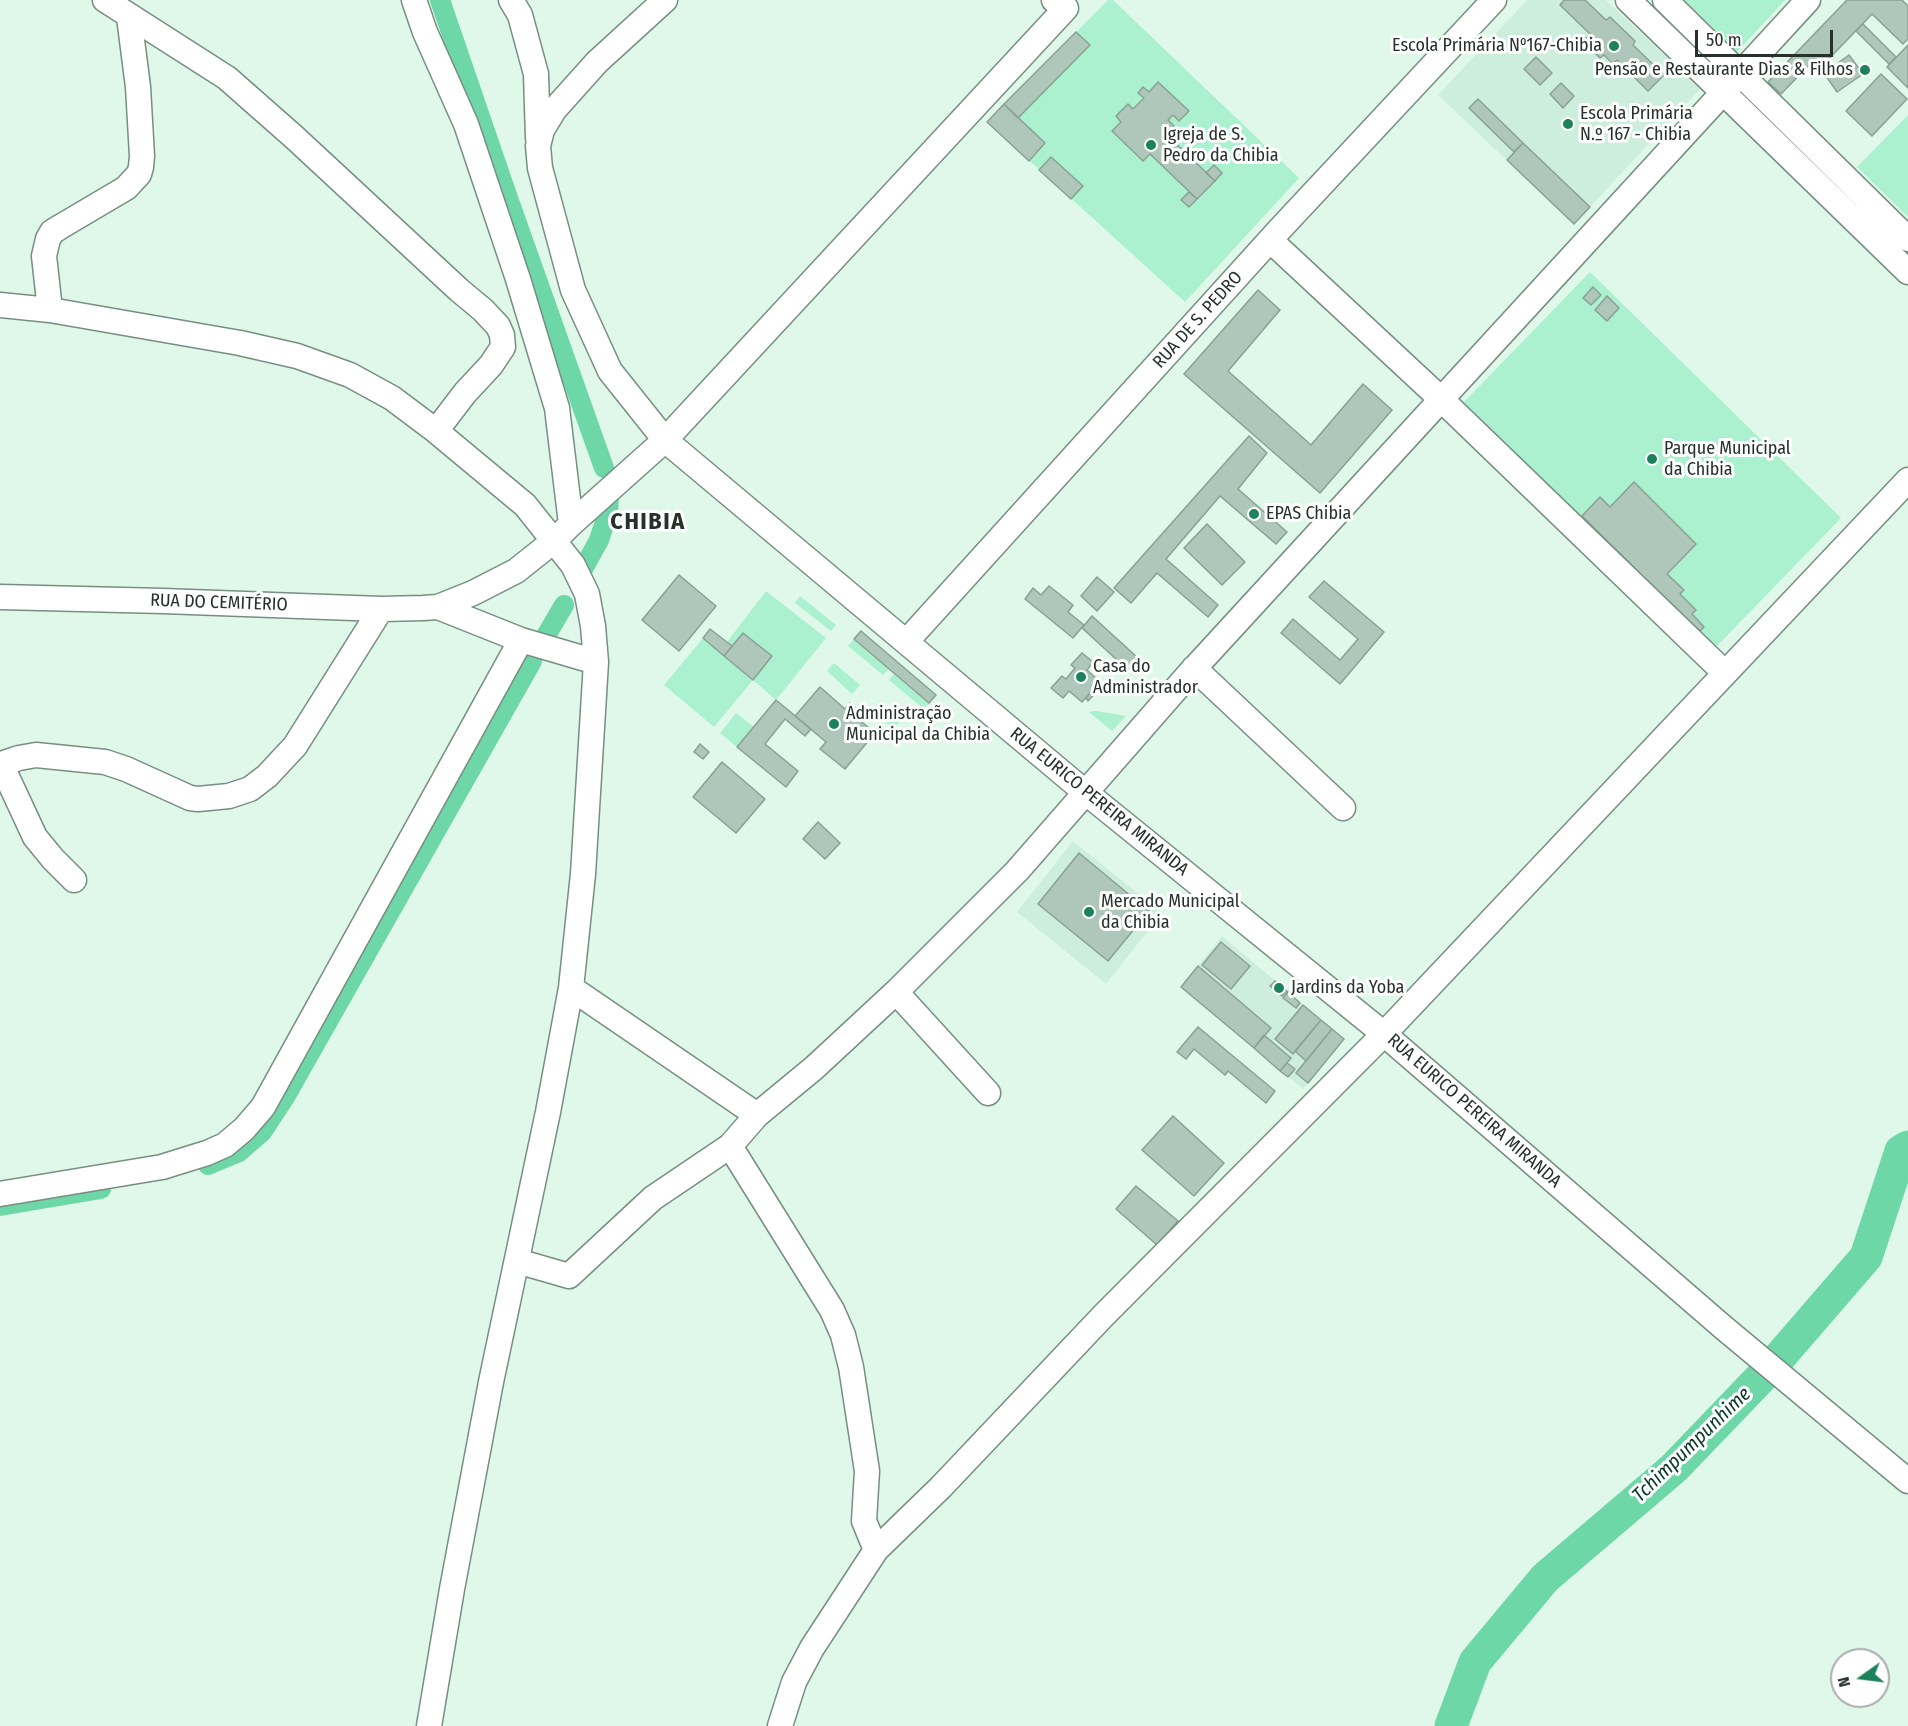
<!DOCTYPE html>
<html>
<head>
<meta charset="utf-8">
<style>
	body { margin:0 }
	#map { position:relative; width:1908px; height:1726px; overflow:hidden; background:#dff8ea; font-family:"Fira Sans Condensed",sans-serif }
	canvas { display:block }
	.north { position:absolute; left:1830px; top:1648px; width:60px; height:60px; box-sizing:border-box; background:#fff; border:2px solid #a9adab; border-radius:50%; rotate:256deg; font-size:16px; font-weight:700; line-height:24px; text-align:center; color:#27312c }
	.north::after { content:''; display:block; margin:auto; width:21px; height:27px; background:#1b825c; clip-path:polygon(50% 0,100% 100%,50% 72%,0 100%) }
	.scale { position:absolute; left:1695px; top:30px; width:138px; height:27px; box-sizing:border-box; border:3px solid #27312c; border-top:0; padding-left:8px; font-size:18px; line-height:21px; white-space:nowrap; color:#27312c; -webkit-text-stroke:4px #fff; paint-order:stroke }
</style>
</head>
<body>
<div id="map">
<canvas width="1908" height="1726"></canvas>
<div class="north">N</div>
<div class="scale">50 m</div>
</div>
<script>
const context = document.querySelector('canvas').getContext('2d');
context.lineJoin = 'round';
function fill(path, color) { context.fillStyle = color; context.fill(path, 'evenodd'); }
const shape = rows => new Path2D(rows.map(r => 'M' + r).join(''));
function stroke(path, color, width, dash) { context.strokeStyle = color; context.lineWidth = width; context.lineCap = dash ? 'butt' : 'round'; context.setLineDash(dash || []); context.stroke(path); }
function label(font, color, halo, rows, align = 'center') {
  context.font = font + ' "Fira Sans Condensed",sans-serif'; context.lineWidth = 6; context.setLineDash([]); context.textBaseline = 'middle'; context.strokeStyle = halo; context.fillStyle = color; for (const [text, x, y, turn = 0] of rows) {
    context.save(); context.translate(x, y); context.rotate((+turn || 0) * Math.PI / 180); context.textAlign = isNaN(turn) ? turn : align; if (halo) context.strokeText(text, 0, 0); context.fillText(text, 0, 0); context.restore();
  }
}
fill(shape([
	[1527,0,1606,0,1700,89,1574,224,1438,95],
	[1073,841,1162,913,1106,984,1017,912],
	[1222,936,1344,1039,1303,1089,1181,987]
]), '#cdeedd');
fill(shape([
	[1108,0,1113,0,1299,178,1185,302,987,122],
	[1677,0,1785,0,1734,55],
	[1908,115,1908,217,1857,167],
	[1590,272,1841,518,1715,648,1464,402],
	[766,591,826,638,776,700,753,680,714,727,664,685,703,638,752,679,771,656,744,633,732,646,727,642],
	[800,596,836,625,831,631,795,603],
	[854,639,889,669,883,675,848,646],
	[834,663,860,685,852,694,827,671],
	[894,674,929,703,924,709,889,680],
	[880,701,901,720,893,729,872,710],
	[1094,711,1097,711,1126,716,1112,731,1089,712],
	[736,713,754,727,737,747,720,733]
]), '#abf1cf');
stroke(shape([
	[440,0,508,198,604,468],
	[582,571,599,540,608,513,609,495],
	[547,634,564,605],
	[208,1165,239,1152,262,1132,285,1097,532,661],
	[0,1206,101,1189]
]), '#6ed7a8', 20);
stroke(shape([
	[1451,1726,1475,1662,1545,1578,1674,1468,1771,1367,1866,1257,1901,1151,1908,1147]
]), '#6ed7a8', 33);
const building = shape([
	[1564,0,1585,0,1606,20,1610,17,1635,41,1633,45,1664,75,1648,91,1617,60,1613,64,1604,55,1600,58,1593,51,1596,48,1586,38,1591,35,1560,5,1564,0],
	[1847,0,1902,0,1908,6,1908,39,1903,44,1872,14,1823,65,1812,62,1781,94,1768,82,1847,0],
	[1863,24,1896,57,1889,64,1856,31,1863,24],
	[1076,32,1090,45,1018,118,1004,104,1076,32],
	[1908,45,1908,88,1887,67,1908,45],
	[1849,55,1863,74,1837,92,1824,73,1849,55],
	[1536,57,1552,73,1540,85,1524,69,1536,57],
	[1881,74,1907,99,1872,136,1846,111,1881,74],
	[1158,82,1189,111,1179,121,1173,115,1168,120,1175,127,1167,135,1215,181,1197,199,1150,154,1143,161,1112,131,1121,122,1116,116,1128,104,1133,109,1144,98,1138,93,1143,87,1149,92,1158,82],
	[1561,83,1574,96,1563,108,1550,94,1561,83],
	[1478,99,1523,143,1514,152,1469,108,1478,99],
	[1004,104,1045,143,1029,161,987,122,1004,104],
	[1523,143,1590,207,1574,224,1507,160,1523,143],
	[1051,157,1083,186,1071,199,1039,170,1051,157],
	[1214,165,1222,173,1215,181,1206,173,1214,165],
	[1189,192,1197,199,1189,207,1181,200,1189,192],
	[1593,287,1601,295,1591,305,1583,298,1593,287],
	[1258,290,1280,310,1228,371,1311,445,1363,384,1392,410,1320,493,1184,374,1258,290],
	[1607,296,1619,308,1607,321,1595,310,1607,296],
	[1249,436,1267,453,1238,489,1287,532,1276,544,1220,496,1166,559,1218,605,1208,617,1157,573,1131,603,1114,588,1249,436],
	[1634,482,1696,544,1667,574,1684,590,1680,594,1696,610,1692,614,1704,627,1699,632,1582,516,1600,497,1610,507,1634,482],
	[1207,524,1245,562,1222,585,1184,548,1207,524],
	[679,575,716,606,679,651,642,620,679,575],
	[1097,577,1114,592,1097,611,1081,596,1097,577],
	[1324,581,1384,632,1340,684,1281,633,1293,619,1340,660,1358,639,1309,597,1324,581],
	[1049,586,1073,605,1068,612,1084,625,1073,638,1025,599,1033,588,1041,595,1049,586],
	[1092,616,1138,658,1128,670,1082,628,1092,616],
	[710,629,732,646,724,656,703,638,710,629],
	[861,631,936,695,929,703,854,639,861,631],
	[743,633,772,656,753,680,724,656,743,633],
	[1082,653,1093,662,1087,670,1100,682,1082,702,1069,691,1063,698,1051,688,1062,676,1066,679,1075,668,1071,665,1082,653],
	[1097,685,1100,688,1088,701,1086,698,1097,685],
	[820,687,845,709,850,703,858,710,861,713,857,718,875,733,845,769,820,749,826,742,795,716,820,687],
	[776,700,811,729,805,736,785,719,765,744,798,771,786,787,737,747,776,700],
	[700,744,709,752,703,759,694,752,700,744],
	[722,762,765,799,736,833,693,797,722,762],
	[818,822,840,843,825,859,803,839,818,822],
	[1079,853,1149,911,1108,961,1038,904,1079,853],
	[1221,942,1250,966,1231,989,1202,965,1221,942],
	[1198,966,1271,1028,1254,1048,1181,987,1198,966],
	[1275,981,1287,991,1282,996,1270,986,1275,981],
	[1288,992,1300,1003,1296,1008,1283,998,1288,992],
	[1303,1005,1321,1020,1293,1054,1275,1039,1303,1005],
	[1321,1020,1332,1029,1306,1061,1295,1051,1321,1020],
	[1198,1027,1275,1091,1266,1103,1228,1071,1225,1075,1194,1049,1186,1059,1177,1052,1198,1027],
	[1332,1029,1344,1039,1308,1083,1296,1073,1332,1029],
	[1264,1035,1291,1058,1280,1071,1254,1048,1264,1035],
	[1287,1063,1295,1069,1288,1077,1280,1071,1287,1063],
	[1173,1116,1224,1163,1194,1196,1142,1150,1173,1116],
	[1136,1186,1178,1221,1157,1245,1116,1209,1136,1186]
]);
fill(building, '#afc7bb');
stroke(building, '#89a094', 1.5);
const minor = shape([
	[105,0,227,78,294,137,459,290,483,310,498,326,502,335,503,347,491,365,465,393,436,431],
	[414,0,425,32,466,124,518,279,557,408,571,524],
	[511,0,520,15,536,74,538,138],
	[665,0,597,62,554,110,542,130,538,146,540,168,573,290,610,371,665,440,1085,792,1384,1034,1724,1328,1908,1481],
	[1628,0,1908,272],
	[1665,0,1908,239],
	[1270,240,1442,400,1725,673],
	[0,305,50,310,240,343,297,356,350,375,392,398,436,431,525,505,573,565,587,594,593,626,596,662,583,874,571,988,548,1112,491,1382,452,1589,429,1726],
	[50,310,44,256,48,239,52,232,60,227,126,188,139,174,141,167,142,156,138,87,129,17],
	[0,597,163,601,381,609,423,608,438,607,473,593,516,571,555,540,571,524,665,440,1066,8,1054,0],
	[438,607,521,640,596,662],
	[906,642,1280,229,1494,0],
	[1194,668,1343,808],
	[74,880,53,859,35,837,1,764,19,758,36,755,105,762,126,769,190,798,198,799,229,796,250,789,267,776,295,746,381,609],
	[571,988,757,1115],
	[896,992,988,1093],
	[730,1146,832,1310,843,1335,851,1367,867,1471,864,1521,876,1550],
	[0,1194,162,1167,207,1153,225,1145,244,1129,263,1107,521,640],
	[517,1261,569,1276,653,1198,730,1146,757,1115,814,1068,896,992,1017,871,1190,673,1808,0],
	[780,1726,794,1682,812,1648,876,1550,941,1487,1104,1315,1384,1034,1908,480]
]);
stroke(minor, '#778e82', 27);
stroke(minor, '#fff', 24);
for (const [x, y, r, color] of [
	[1614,46,6,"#1b825c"],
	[1865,70,6,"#1b825c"],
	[1568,124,6,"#1b825c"],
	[1151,145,6,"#1b825c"],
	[1652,459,6,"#1b825c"],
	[1254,514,6,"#1b825c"],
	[1081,677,6,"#1b825c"],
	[834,724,6,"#1b825c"],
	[1089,912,6,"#1b825c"],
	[1279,988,6,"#1b825c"]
]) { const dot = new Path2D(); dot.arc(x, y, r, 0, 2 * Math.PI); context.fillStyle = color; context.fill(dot); stroke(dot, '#fff', 2); }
label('18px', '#27312c', '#fff', [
	["Escola Primária N⁰167-Chibia",1602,46,"right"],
	["Pensão e Restaurante Dias & Filhos",1853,70,"right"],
	["Escola Primária",1580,114],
	["N.º 167 - Chibia",1580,135],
	["Igreja de S.",1163,135],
	["Pedro da Chibia",1163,156],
	["Parque Municipal",1664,449],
	["da Chibia",1664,470],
	["EPAS Chibia",1266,514],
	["Casa do",1093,667],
	["Administrador",1093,688],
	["Administração",846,714],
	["Municipal da Chibia",846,735],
	["Mercado Municipal",1101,902],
	["da Chibia",1101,923],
	["Jardins da Yoba",1291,988]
], 'left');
label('18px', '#27312c', '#fff', [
	["RUA DE S. PEDRO",1198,320,-48],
	["RUA DO CEMITÉRIO",219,603,2],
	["RUA EURICO PEREIRA MIRANDA",1099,802,39],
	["RUA EURICO PEREIRA MIRANDA",1474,1111,41]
]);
label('italic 20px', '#093927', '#fff', [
	["Tchimpumpunhime",1692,1445,-44]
]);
context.letterSpacing = '1.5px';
label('bold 24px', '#27312c', '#fff', [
	["CHIBIA",648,522]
]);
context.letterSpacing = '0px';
</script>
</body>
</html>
